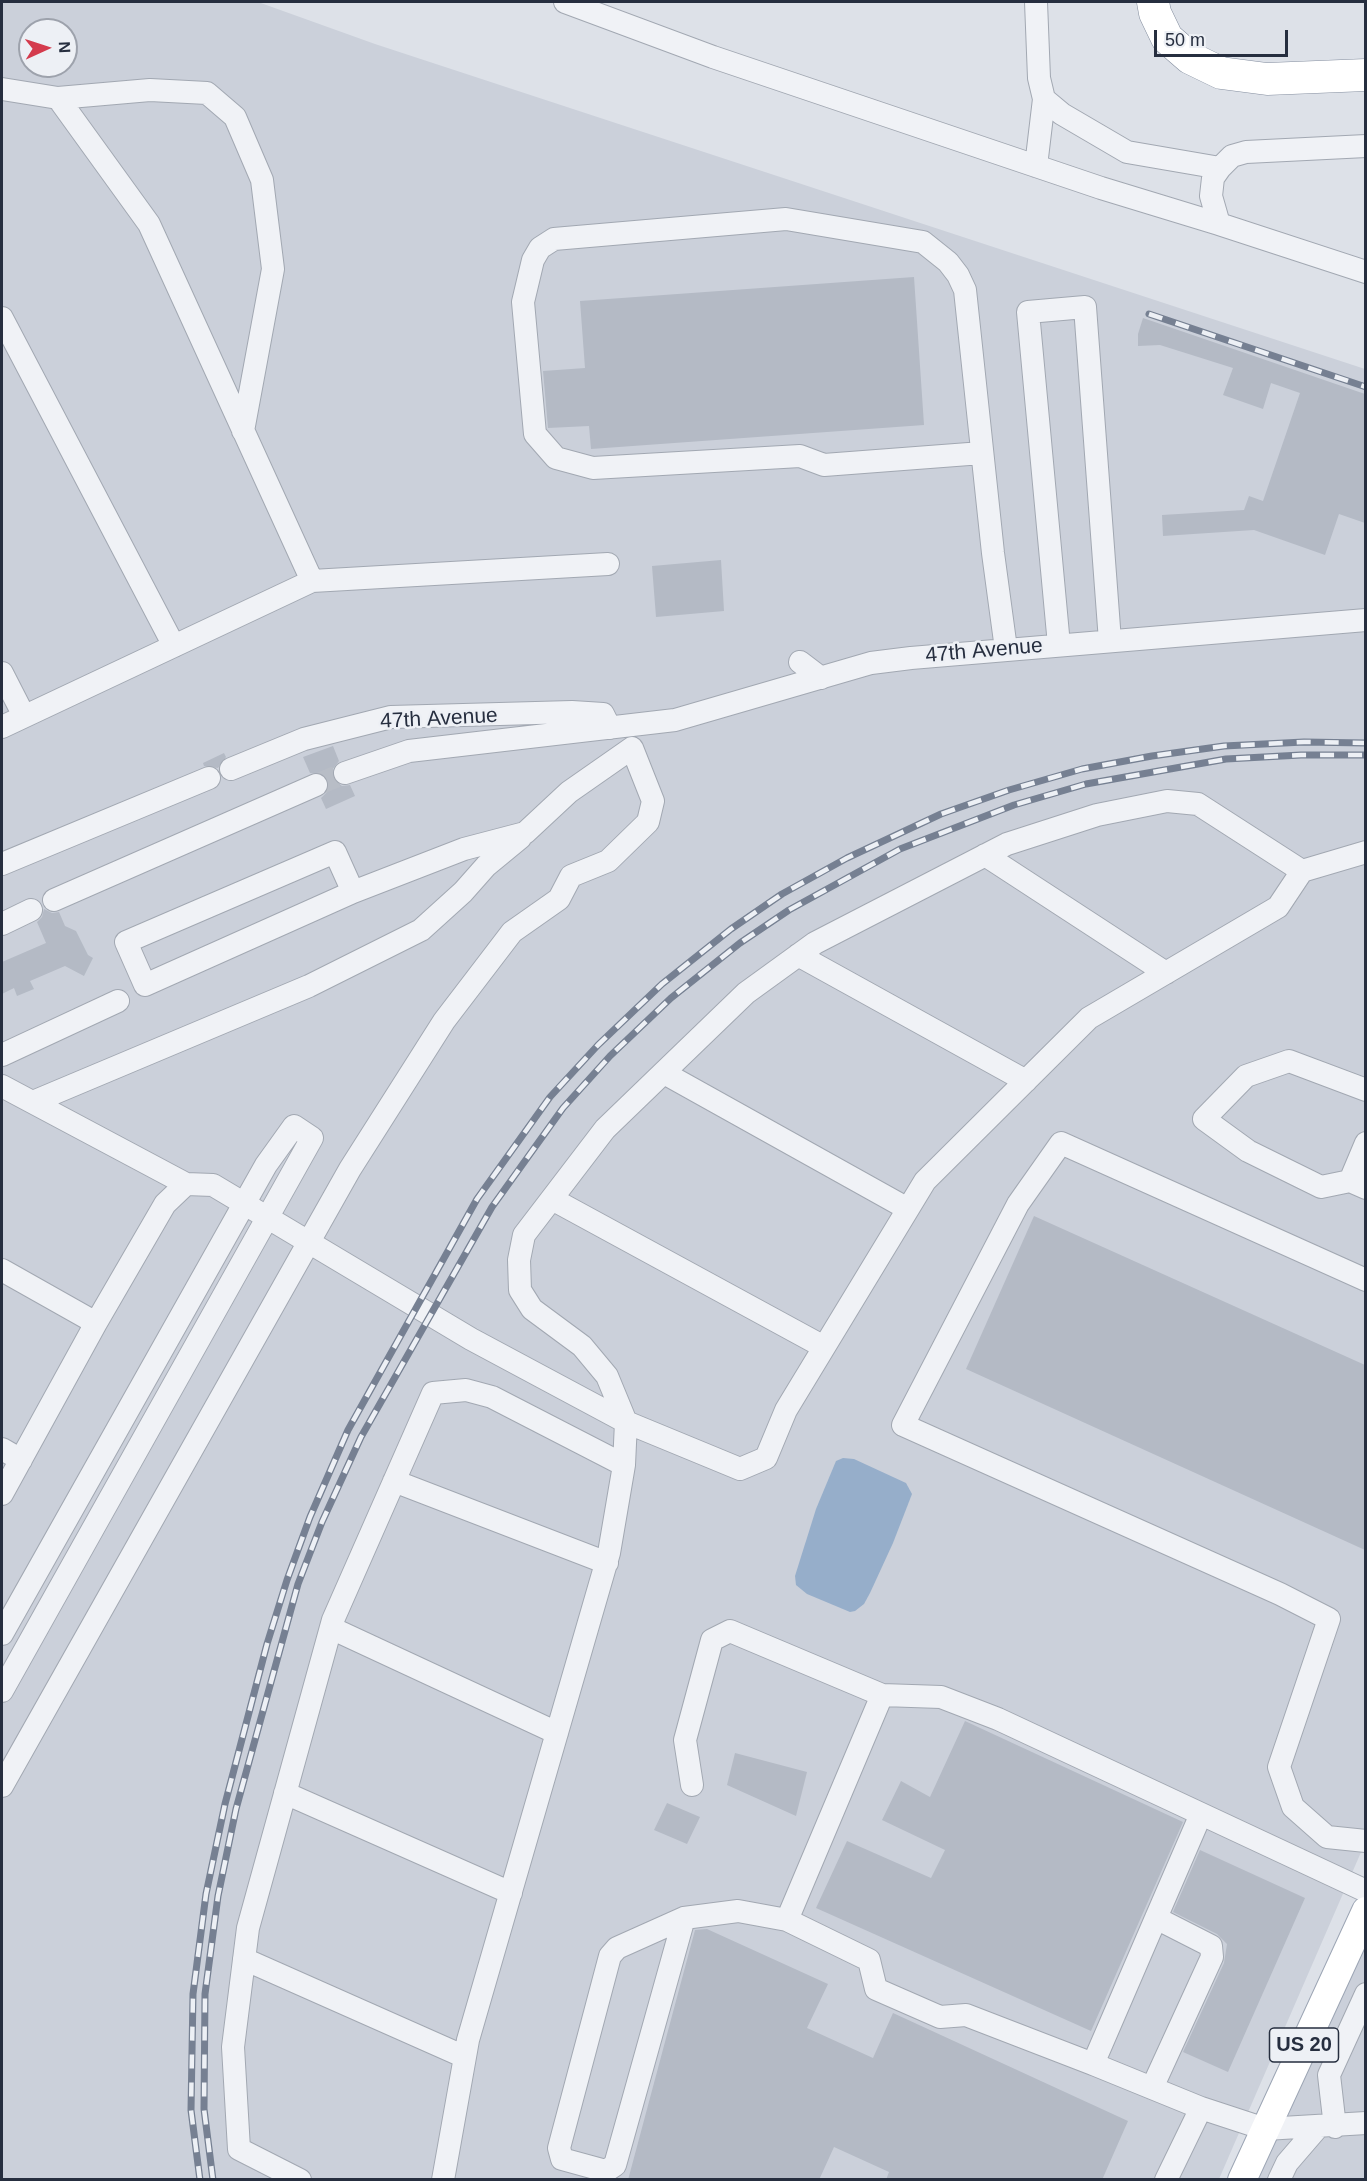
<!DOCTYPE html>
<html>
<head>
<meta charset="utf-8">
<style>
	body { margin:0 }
	#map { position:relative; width:1367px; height:2181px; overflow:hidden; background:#dde1e8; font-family:Arial,sans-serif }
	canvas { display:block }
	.frame { position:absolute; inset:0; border:3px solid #262e3f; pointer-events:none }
	.north { position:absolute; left:18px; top:18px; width:60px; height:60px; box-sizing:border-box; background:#edf0f5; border:2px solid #9da2ac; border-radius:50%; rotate:87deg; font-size:16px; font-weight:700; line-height:24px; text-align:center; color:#262e3f }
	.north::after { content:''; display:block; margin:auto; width:21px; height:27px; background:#d43b4d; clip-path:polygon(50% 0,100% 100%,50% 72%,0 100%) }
	.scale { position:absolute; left:1154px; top:30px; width:134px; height:27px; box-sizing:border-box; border:3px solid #262e3f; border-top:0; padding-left:8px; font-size:18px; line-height:21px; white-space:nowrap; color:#262e3f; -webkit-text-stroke:4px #edf0f5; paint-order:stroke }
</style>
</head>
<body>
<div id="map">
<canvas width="1367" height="2181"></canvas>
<div class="frame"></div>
<div class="north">N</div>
<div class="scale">50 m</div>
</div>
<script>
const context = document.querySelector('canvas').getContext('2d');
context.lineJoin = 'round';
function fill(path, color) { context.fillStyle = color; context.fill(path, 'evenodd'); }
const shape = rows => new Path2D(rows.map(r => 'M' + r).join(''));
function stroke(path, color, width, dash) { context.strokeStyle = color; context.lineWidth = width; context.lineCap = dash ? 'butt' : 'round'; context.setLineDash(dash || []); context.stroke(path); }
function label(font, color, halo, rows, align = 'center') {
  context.font = font + ' Arial,sans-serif'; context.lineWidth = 5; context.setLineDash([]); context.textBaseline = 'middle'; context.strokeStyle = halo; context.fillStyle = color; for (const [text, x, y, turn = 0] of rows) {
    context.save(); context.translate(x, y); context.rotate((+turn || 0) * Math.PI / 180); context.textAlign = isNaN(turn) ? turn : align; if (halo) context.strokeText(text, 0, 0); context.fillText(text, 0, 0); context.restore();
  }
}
fill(shape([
	[2,2,258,2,375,44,1365,369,1365,1843,1219,2179,2,2180],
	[30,30,66,30,66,66,30,66],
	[1365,1911,1365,2179,1242,2180]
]), '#cbd0da');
fill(shape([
	[843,1458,854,1459,906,1483,912,1494,893,1543,870,1593,864,1604,855,1611,850,1612,807,1594,796,1585,795,1576,816,1509,836,1461]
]), '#96aeca');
fill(shape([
	[914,277,924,425,591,449,589,426,548,428,543,371,585,368,580,301],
	[1143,318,1365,394,1365,523,1339,514,1325,555,1254,530,1163,536,1162,515,1244,510,1249,496,1263,501,1300,393,1271,383,1263,409,1223,395,1233,368,1160,345,1138,346,1138,334],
	[721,560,724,611,656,617,652,566],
	[333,746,339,761,332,770,332,778,342,786,350,785,355,796,326,809,321,798,327,792,329,780,323,774,310,773,303,757],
	[224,753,226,757,218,768,204,766,203,763],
	[44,909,52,913,59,912,65,926,76,931,88,955,93,958,84,976,65,966,30,981,34,989,17,996,14,988,2,994,2,962,46,943,37,922,42,917],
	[1034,1216,1365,1365,1365,1550,966,1369],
	[965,1721,1183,1822,1091,2031,816,1908,847,1841,931,1878,945,1850,882,1820,901,1781,930,1797],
	[735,1753,807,1772,796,1816,727,1785],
	[667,1803,700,1817,687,1844,654,1830],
	[1200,1850,1305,1898,1228,2072,1183,2052,1224,1963,1227,1944,1217,1934,1173,1912],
	[707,1929,828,1984,807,2028,873,2058,893,2013,1128,2121,1102,2180,886,2180,889,2172,834,2147,819,2180,628,2180,695,1930]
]), '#b4bac5');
stroke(shape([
	[316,785,345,773]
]), '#b8bdc6', 22, [22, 11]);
const minor = shape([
	[565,2,713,57,1101,188,1219,224],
	[2,89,58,98,149,224,312,581],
	[58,98,150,90,207,93,235,117,262,180,273,269,243,431],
	[1044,99,1062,114,1127,152,1220,168],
	[1366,146,1246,152,1232,156,1220,168,1213,178,1211,196,1219,224,1366,272],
	[1036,166,1044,99,1039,78,1036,2],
	[2,318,174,646],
	[982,453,824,465,800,456,593,468,556,458,535,434,523,302,533,260,540,248,554,239,786,219,923,242,948,262,958,275,965,290,993,553,1006,649],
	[1059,645,1028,312,1085,307,1110,641],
	[800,662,821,678],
	[2,673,24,716],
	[2,727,312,581,608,564],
	[231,769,304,739,391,717,572,712,603,714,610,728],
	[345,773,409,751,675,720,871,663,911,658,1366,620],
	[985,855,1166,973],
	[2,864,209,778],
	[1302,871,1366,852],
	[54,900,316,785],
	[2,924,31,910],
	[798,955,1026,1081],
	[2,1055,118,1001],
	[664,1073,908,1209],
	[2,1086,186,1184],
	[1366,1090,1289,1061,1246,1076,1204,1119,1248,1151,1321,1187,1350,1181,1366,1188],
	[33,1102,309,986,421,930,463,892,486,866,520,838],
	[1350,1181,1366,1143],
	[552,1199,824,1347],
	[2,1270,96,1323,165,1204,186,1184,213,1185,471,1339,626,1422,607,1376,582,1346,532,1309,520,1290,519,1260,524,1235,605,1129,746,993,815,943,1007,844,1097,815,1167,801,1198,804,1302,871,1278,907,1089,1018,925,1181,786,1410,766,1458,740,1469,626,1422,624,1465,609,1553,468,2040,443,2180],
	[1366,1280,1061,1143,1018,1204,903,1425,1280,1594,1329,1619,1279,1767,1293,1807,1327,1837,1366,1841],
	[2,1449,21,1460],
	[394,1481,607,1563],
	[2,1494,96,1323],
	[331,1628,557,1733],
	[2,1634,266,1165,294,1126,312,1138,2,1691],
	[692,1785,685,1740,712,1640,730,1631,882,1695,941,1697,998,1719,1366,1891],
	[2,1786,350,1169,444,1021,512,932,559,899,571,876,608,861,648,822,653,801,632,748,569,792,525,833,464,849,353,892,145,985,126,942,335,852,353,892],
	[285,1793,511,1893],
	[684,1918,615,2165,606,2171,562,2159,559,2148,610,1956,617,1948,684,1918,738,1911,787,1920,869,1960,876,1989,940,2017,966,2015,1093,2064],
	[1156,1918,1201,1814],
	[787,1920,882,1695],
	[244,1959,465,2057],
	[1152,2088,1212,1957,1211,1946,1156,1918,1093,2064,1201,2108,1265,2129,1366,2123],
	[1335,2127,1329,2075,1366,1994],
	[300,2180,239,2149,233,2047,248,1928,333,1620,433,1393,466,1390,492,1397,624,1465],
	[1166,2180,1201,2108],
	[1279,2180,1287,2163,1318,2127]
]);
const major = shape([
	[1242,2180,1366,1911]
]);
const highway = shape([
	[1153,2,1155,13,1167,38,1190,58,1221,73,1267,79,1366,75]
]);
stroke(minor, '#a2a8b2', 24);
stroke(major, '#9ca5b4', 30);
stroke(highway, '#848e9f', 33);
stroke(minor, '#f0f2f6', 22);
stroke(major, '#fff', 28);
stroke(highway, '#fff', 32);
const rail = shape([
	[1149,314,1366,387],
	[200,2180,191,2110,193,1994,206,1894,225,1804,267,1644,287,1580,310,1517,348,1430,477,1199,550,1097,598,1045,662,984,731,929,782,894,847,858,941,814,1009,790,1082,769,1152,756,1224,746,1304,742,1366,743],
	[213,2180,204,2109,205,1994,218,1896,236,1809,298,1584,322,1522,361,1437,492,1207,563,1108,610,1056,671,998,740,943,789,910,900,849,1014,805,1086,784,1226,759,1301,755,1366,755]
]);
stroke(rail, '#768092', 7);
stroke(rail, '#edf0f5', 4.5, [14]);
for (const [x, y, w] of [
	[1304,2045,69]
]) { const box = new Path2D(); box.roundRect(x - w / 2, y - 17, w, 34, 4.5); context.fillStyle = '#edf0f5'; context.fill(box); stroke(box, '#262e3f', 1.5); }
label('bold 20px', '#262e3f', null, [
	["US 20",1304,2045]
]);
label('21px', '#262e3f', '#edf0f5', [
	["47th Avenue",984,651,-5],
	["47th Avenue",439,719,-3]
]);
</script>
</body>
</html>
